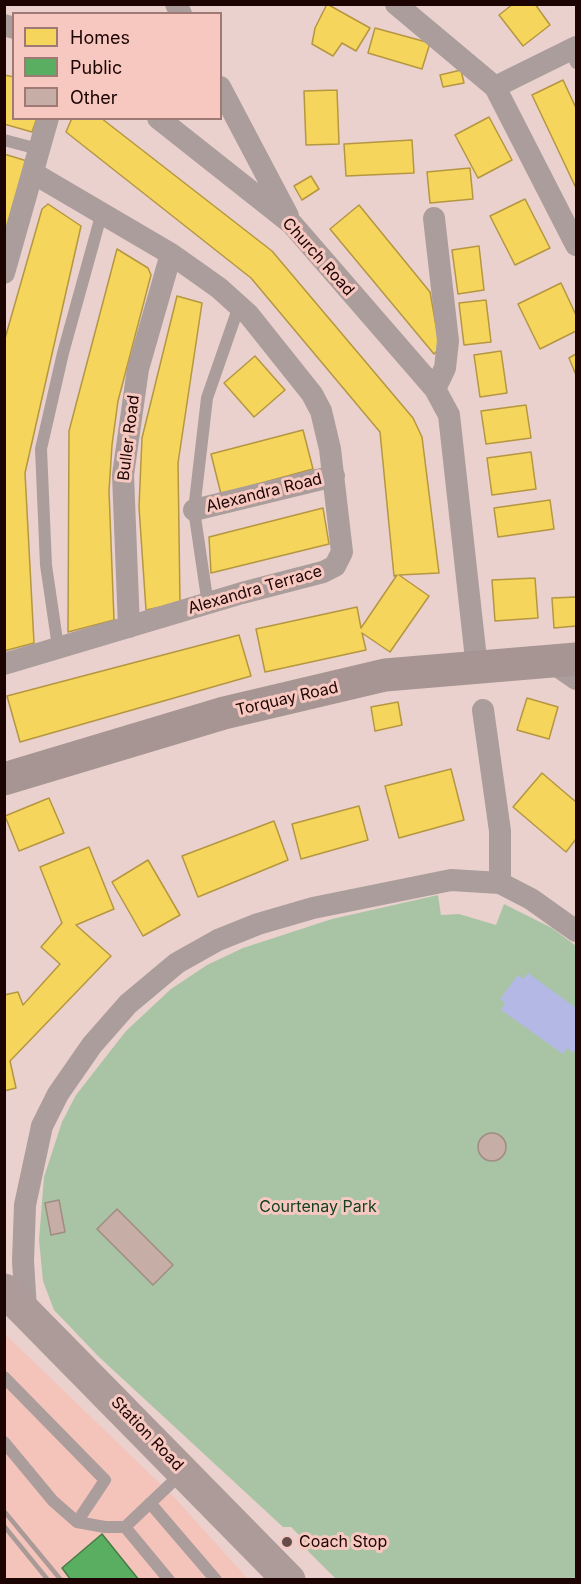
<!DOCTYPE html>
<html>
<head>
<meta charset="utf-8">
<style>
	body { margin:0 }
	#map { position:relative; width:581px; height:1584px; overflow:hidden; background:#ead1cd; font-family:Inter,sans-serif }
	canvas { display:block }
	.frame { position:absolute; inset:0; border:6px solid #1c0403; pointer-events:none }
	.legend { position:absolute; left:12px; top:12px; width:210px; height:108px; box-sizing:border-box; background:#f7c8c0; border:2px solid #9f7a74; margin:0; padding:8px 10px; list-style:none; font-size:18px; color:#1c0403 }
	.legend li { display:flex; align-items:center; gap:12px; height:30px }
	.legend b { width:30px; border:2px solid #9f7a74 }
</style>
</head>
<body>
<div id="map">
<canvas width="581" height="1584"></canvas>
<div class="frame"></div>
<ul class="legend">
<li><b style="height:16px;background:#f6d55c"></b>Homes</li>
<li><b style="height:16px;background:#5aae61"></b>Public</li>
<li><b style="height:16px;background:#c6aea6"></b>Other</li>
</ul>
</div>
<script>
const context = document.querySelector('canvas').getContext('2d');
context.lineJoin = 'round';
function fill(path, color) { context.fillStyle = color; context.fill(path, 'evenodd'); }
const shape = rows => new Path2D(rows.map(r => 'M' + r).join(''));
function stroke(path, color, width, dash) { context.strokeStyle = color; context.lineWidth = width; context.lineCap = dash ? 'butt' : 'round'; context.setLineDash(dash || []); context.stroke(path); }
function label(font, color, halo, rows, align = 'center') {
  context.font = font + ' Inter,sans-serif'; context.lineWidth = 6; context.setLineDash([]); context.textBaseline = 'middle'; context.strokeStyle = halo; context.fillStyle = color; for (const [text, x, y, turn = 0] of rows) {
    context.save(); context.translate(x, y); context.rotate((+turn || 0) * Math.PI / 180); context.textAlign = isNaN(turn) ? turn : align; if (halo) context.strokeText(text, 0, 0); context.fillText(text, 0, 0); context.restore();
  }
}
fill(shape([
	[4,1333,175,1498,248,1579,5,1579]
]), '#f4c4bb');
fill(shape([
	[438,895,441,915,459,914,496,925,504,904,552,928,576,946,576,1579,336,1579,302,1545,303,1539,291,1527,283,1527,99,1357,54,1310,43,1281,39,1240,44,1177,62,1122,76,1095,126,1031,171,989,207,965,243,948,332,919]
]), '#a9c4a4');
fill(shape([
	[528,973,576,1008,576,1049,573,1053,567,1048,563,1054,501,1010,505,1003,500,999,518,975,523,979]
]), '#b3b9e4');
const homes = shape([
	[327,4,370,28,356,51,342,43,333,56,312,44,315,28,327,4],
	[513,4,535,4,550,25,523,46,499,15,513,4],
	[375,28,430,43,422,69,368,53,375,28],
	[461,70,464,83,443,87,440,75,461,70],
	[4,75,14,77,14,118,37,118,32,132,4,124,4,75],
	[563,80,576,108,576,188,532,95,563,80],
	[337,90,339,144,306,145,304,91,337,90],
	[489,117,512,160,478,178,455,135,489,117],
	[72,118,101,118,272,251,413,418,422,437,439,573,399,575,429,596,390,652,362,633,366,650,265,672,256,629,357,607,361,628,397,575,394,576,380,432,251,278,66,132,72,118],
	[412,140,414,173,346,176,344,144,412,140],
	[4,154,27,161,4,240,4,154],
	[470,168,473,199,430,203,427,172,470,168],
	[311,176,319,189,302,200,294,186,311,176],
	[525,199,550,248,515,265,490,216,525,199],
	[48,204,81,226,25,473,34,643,4,651,4,342,42,209,48,204],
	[359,205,430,292,440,348,434,354,330,229,359,205],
	[479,246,484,290,458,294,452,250,479,246],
	[117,249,148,268,151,275,118,401,112,445,109,491,114,620,68,632,69,431,117,249],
	[561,283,576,315,576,331,540,349,518,304,561,283],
	[177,296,202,303,178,463,180,603,146,610,139,507,142,438,177,296],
	[486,300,491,342,464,345,459,303,486,300],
	[501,351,507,393,480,397,474,355,501,351],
	[576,354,576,375,569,358,576,354],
	[255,356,285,390,254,417,224,383,255,356],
	[526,405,531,438,486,444,481,411,526,405],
	[303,430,313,469,221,494,211,454,303,430],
	[531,452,536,489,492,495,487,458,531,452],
	[550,500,554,529,498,537,494,508,550,500],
	[323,508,329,544,211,573,209,537,323,508],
	[535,578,538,618,495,621,492,580,535,578],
	[576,597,576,626,554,628,552,598,576,597],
	[239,635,251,676,20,742,7,696,239,635],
	[527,698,558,707,549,739,517,730,527,698],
	[398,702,402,725,375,731,371,707,398,702],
	[451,769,464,820,399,838,385,786,451,769],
	[542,773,576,802,576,839,566,852,513,807,542,773],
	[49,798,64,833,19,851,5,816,49,798],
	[359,806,368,840,301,859,292,824,359,806],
	[274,821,288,860,198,897,182,856,274,821],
	[89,847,114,909,76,925,111,956,10,1061,16,1088,4,1091,4,995,18,992,23,1005,60,964,41,947,62,923,40,867,89,847],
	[148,860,180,915,143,936,112,882,148,860]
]);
fill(homes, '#f6d55c');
stroke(homes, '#b59641', 1.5);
const public = shape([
	[102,1534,139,1580,71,1580,62,1568,102,1534]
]);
fill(public, '#5aae61');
stroke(public, '#477b45', 1.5);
const building = shape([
	'478 1147a14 14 0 1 1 28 0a14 14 0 1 1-28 0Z',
	[59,1200,65,1232,51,1235,45,1203,59,1200],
	[117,1209,173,1265,153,1285,97,1229,117,1209]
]);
fill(building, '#c6aea6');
stroke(building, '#a18b83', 1.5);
stroke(shape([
	[570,49,576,63],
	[4,140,38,149],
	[208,605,194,510,207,398,239,306],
	[58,647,46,565,41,449,63,353,102,212],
	[4,1377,105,1480,77,1522],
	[4,1442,53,1501,77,1522,105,1527,125,1527,183,1472],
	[150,1503,216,1580],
	[125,1527,169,1580]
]), '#aa9d9b', 12);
stroke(shape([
	[176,4,181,14],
	[396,4,495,87,576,245],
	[4,25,14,28],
	[220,87,288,216],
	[495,87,576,47],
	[158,118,292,224,435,389,449,415,477,668],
	[434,218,448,341,445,368,435,389],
	[4,273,48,118],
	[194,510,334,476],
	[129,627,123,475,138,369,171,254],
	[553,663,576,679],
	[4,664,242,593,323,572,335,566,342,552,330,449,321,411,312,394,249,315,219,288,171,254,33,173],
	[483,710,500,831,500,883],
	[26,1310,23,1261,25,1205,42,1126,58,1094,92,1045,128,1004,177,963,218,940,258,924,313,908,451,880,500,883,531,899,576,931]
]), '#aa9d9b', 22);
stroke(shape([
	[4,1290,289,1580]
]), '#ac9b99', 33);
stroke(shape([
	[4,779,224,713,385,675,576,659]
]), '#a69592', 33);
stroke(shape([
	[4,1511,61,1580],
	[4,1526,48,1580]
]), '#a99a97', 4.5);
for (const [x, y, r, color] of [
	[287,1542,6,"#644c4a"]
]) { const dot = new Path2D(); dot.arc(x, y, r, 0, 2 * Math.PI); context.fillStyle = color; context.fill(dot); stroke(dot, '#f7c8c0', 2); }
label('16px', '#1c0403', '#f7c8c0', [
	["Church Road",318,257,48],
	["Buller Road",129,438,-83],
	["Alexandra Road",264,493,-14],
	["Alexandra Terrace",255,590,-16],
	["Torquay Road",287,699,-13],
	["Station Road",147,1434,46]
]);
label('16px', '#144121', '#f7c8c0', [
	["Courtenay Park",318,1207]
]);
label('16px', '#1c0403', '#f7c8c0', [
	["Coach Stop",299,1542]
], 'left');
</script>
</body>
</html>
